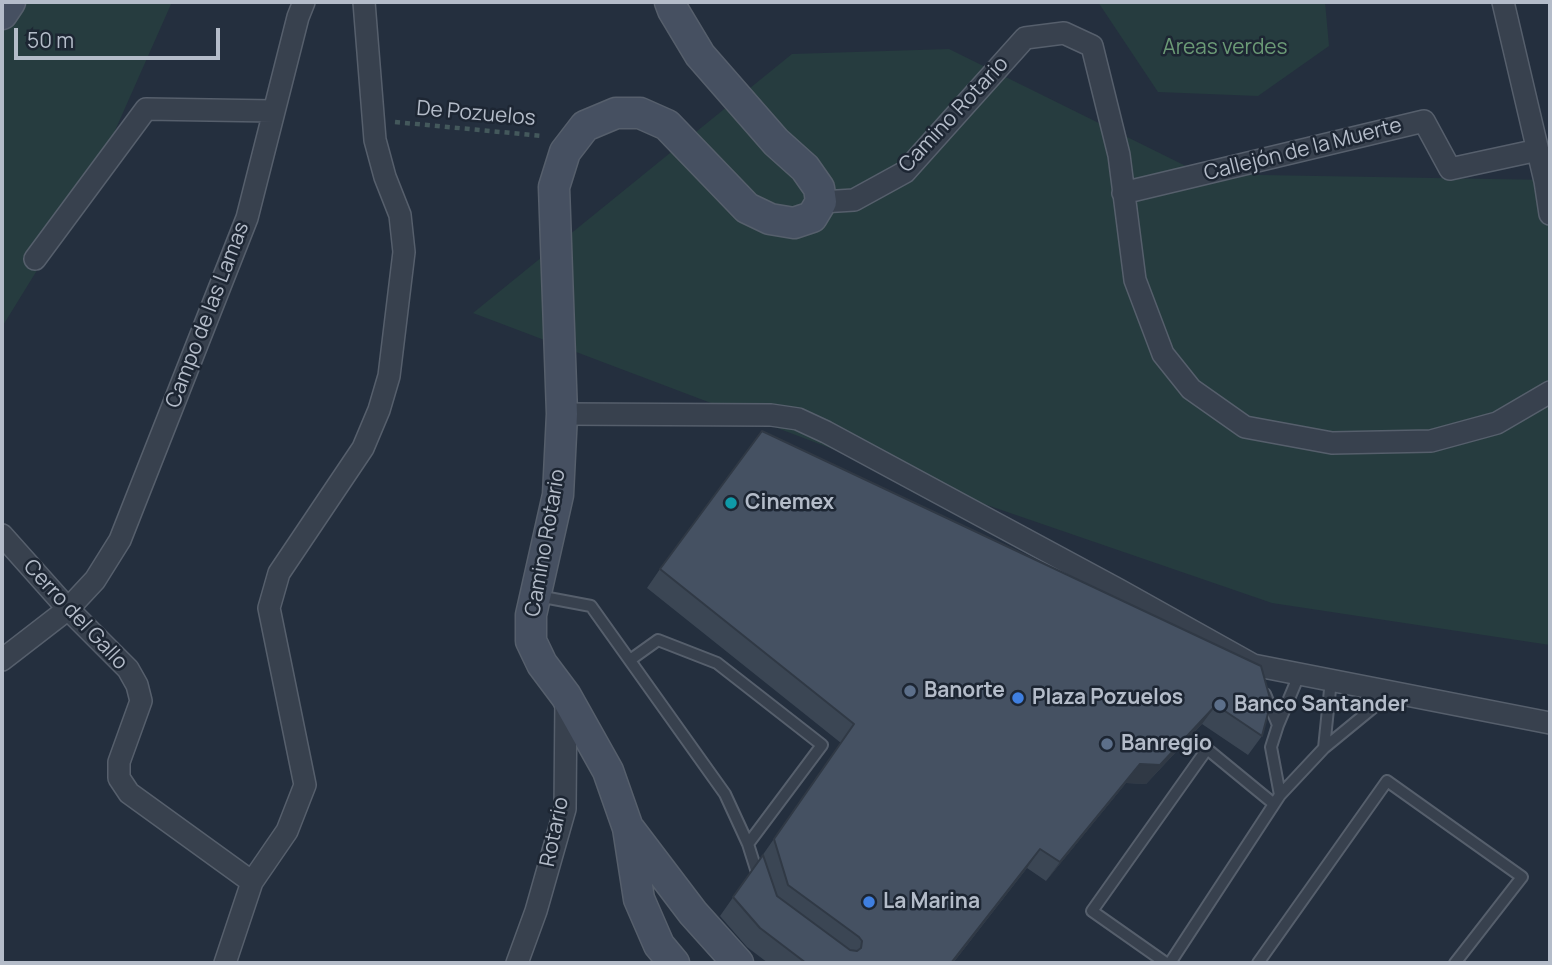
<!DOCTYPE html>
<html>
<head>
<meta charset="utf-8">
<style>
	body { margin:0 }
	#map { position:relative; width:1552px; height:965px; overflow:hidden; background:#242f3e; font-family:Manrope,sans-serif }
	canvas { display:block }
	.frame { position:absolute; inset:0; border:4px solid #b4bcc9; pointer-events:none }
	.scale { position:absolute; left:14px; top:28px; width:206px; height:32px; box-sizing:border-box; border:4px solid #b4bcc9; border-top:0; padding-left:9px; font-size:21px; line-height:24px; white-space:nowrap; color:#b4bcc9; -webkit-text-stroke:5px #1d2633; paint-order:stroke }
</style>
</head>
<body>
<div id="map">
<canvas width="1552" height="965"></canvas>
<div class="frame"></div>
<div class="scale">50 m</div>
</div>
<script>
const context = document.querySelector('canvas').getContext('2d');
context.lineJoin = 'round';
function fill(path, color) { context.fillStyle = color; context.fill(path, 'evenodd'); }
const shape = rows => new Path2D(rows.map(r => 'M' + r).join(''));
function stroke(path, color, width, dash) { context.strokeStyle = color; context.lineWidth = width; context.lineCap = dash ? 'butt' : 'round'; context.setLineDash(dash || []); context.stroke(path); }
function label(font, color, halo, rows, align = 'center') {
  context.font = font + ' Manrope,sans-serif'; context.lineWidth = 5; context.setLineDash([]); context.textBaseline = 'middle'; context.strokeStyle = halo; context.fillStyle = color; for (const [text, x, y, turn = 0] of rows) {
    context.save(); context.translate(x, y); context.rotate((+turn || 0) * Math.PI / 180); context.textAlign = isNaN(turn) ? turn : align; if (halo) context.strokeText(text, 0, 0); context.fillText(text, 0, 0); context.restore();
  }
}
fill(shape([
	[2,2,172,2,94,178,2,327],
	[1098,2,1325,2,1329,46,1258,96,1158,92],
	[949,49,1202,174,1550,180,1550,645,1272,603,920,482,473,313,792,54]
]), '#263c3f');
const lane = shape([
	[538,596,591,606,725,794,748,844,759,879],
	[630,660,658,640,717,663,822,745,748,844],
	[1265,694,1278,725,1271,747,1280,795],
	[1278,725,1299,675],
	[1324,748,1331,680],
	[1166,963,1092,911,1207,749,1274,804],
	[1170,963,1280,795,1324,748,1391,693],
	[1258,963,1387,781,1522,877,1455,963]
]);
const street = shape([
	[1503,2,1545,181,1550,214],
	[1123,193,1424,121,1450,169,1538,150],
	[821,202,854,200,905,172,1025,38,1064,33,1092,46,1119,155,1135,280,1163,354,1191,389,1245,427,1332,443,1431,441,1497,423,1550,392],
	[35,259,146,109,274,111],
	[562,414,771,415,798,419,826,432,1119,590,1253,665,1550,723],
	[2,535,68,609,128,669,137,685,141,701,119,762,119,778,129,793,252,882],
	[2,660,68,609,95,580,120,540,247,218,298,17,304,2],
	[225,963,252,882,287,831,305,785,269,608,279,573,363,448,379,410,389,376,404,252,400,215,385,177,375,140,364,2],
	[517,963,536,911,565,809,566,698]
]);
const secondary = shape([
	[670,2,673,10,700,55,776,142,805,168,819,188,821,202,812,217,794,223,770,219,747,208,667,125,640,113,616,113,585,126,565,152,554,187,562,414,558,495,531,615,531,641,542,664,566,696,608,771,628,828,639,899,659,945,674,963],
	[2,14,10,2],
	[630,830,693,913,738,963]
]);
stroke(lane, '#565f6c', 14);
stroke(street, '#565f6c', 24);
stroke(secondary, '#565f6c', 33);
stroke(shape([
	[395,122,543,136]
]), '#44595c', 4.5, [5, 5]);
stroke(lane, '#38414e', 10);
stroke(street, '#38414e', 21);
stroke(secondary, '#465061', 30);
fill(shape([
	[660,569,1261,666,1262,736,1248,755,1202,724,1146,784,1126,783,1046,881,1027,868,953,963,768,963,747,947,720,916,841,743,647,588]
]), '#3b4654');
fill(shape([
	[1216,705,1202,724,1146,784,1126,783,1046,881,1060,862,1140,764],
	[1040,849,1027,868,953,963,951,963]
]), '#303945');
const building = shape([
	[762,431,1261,666,1271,702,1262,736,1216,705,1160,765,1140,764,1060,862,1040,849,951,963,806,963,760,928,733,897,763,855,777,896,850,950,857,951,861,948,862,941,859,937,788,885,774,839,854,724,660,569,762,431]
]);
fill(building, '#455162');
stroke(building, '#303945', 2);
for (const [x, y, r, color] of [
	[731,503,7,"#0f9aa8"],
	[910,691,7,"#5c6f8a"],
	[1018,698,7,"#3f7fe0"],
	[1220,705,7,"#5c6f8a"],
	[1107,744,7,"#5c6f8a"],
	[869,902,7,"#3f7fe0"]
]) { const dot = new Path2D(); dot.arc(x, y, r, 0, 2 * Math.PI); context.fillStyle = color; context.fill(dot); stroke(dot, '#1d2633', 2.5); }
label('21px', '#6b9a76', '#1d2633', [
	["Areas verdes",1225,48]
]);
label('21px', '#b4bcc9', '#1d2633', [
	["De Pozuelos",476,114,5],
	["Camino Rotario",954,115,-47],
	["Callejón de la Muerte",1303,150,-14],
	["Campo de las Lamas",208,315,-69],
	["Camino Rotario",546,543,-80],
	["Cerro del Gallo",75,615,47],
	["Rotario",555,832,-78]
]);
label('bold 21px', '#b4bcc9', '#1d2633', [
	["Cinemex",745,503],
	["Banorte",924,691],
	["Plaza Pozuelos",1032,698],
	["Banco Santander",1234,705],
	["Banregio",1121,744],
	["La Marina",883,902]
], 'left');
</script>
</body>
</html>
